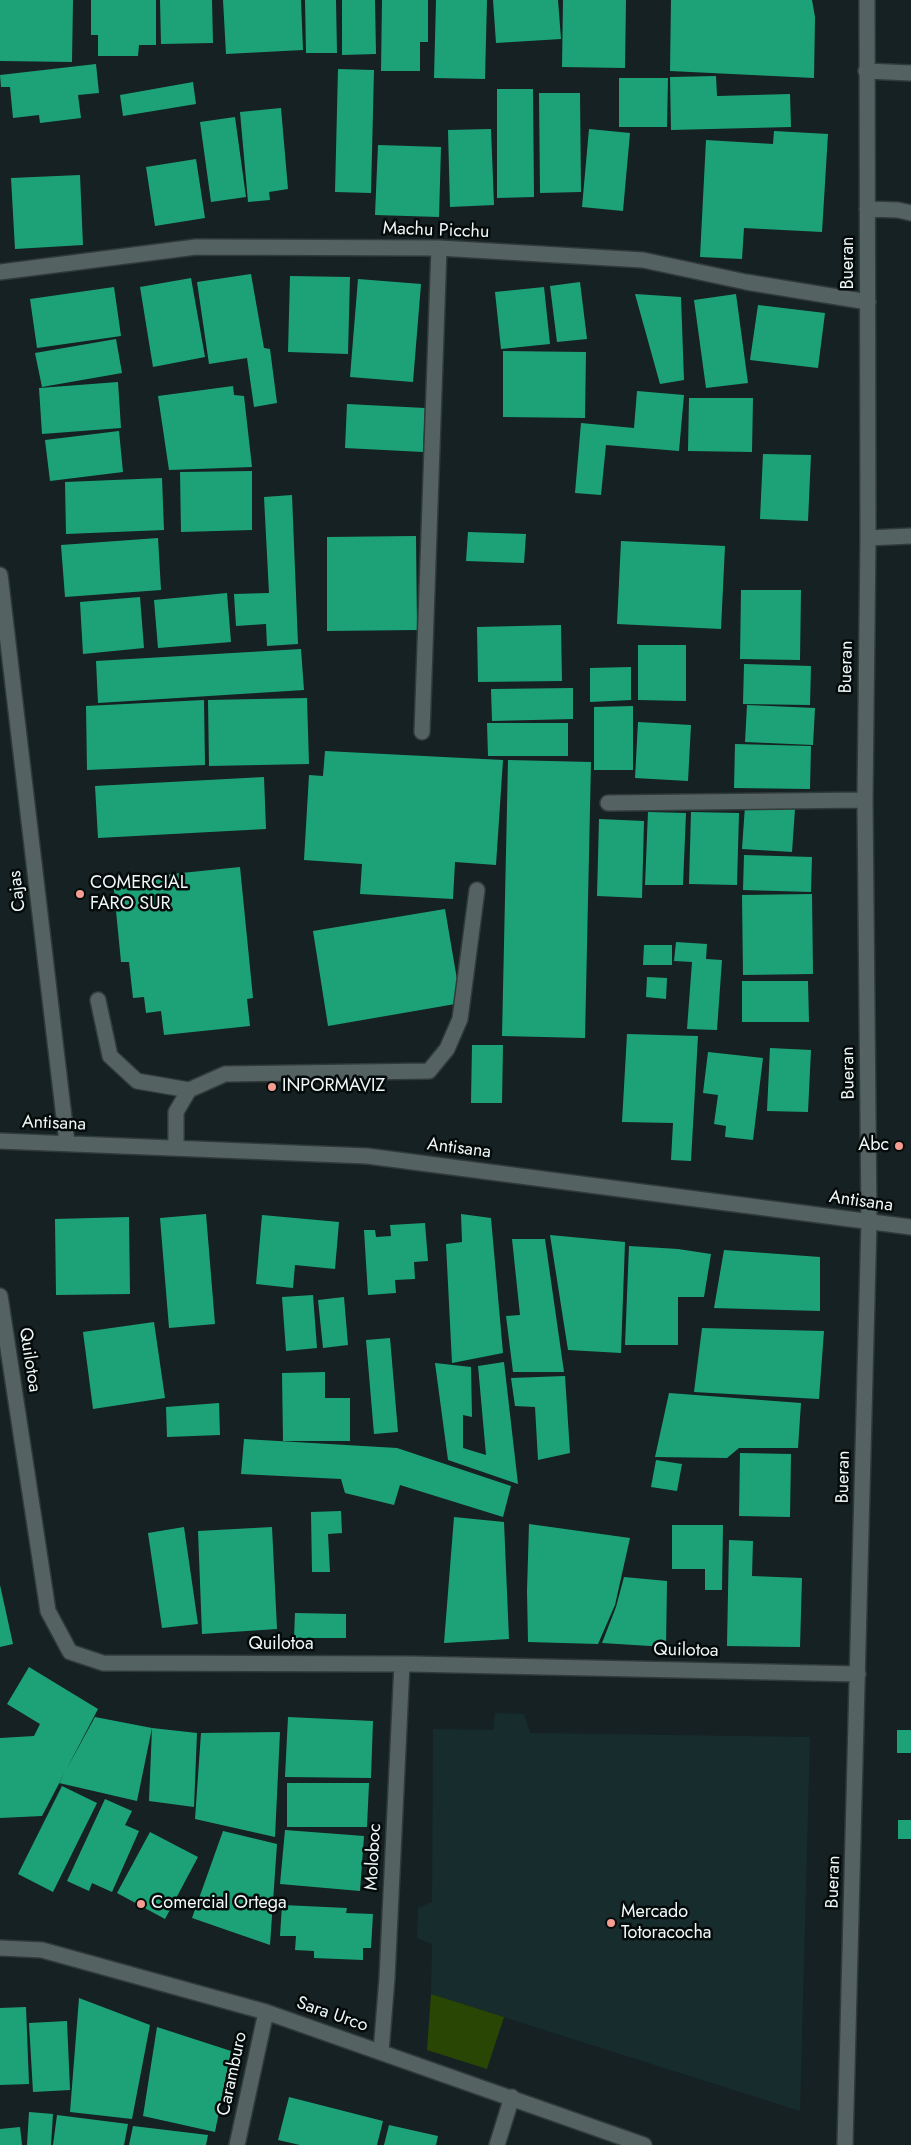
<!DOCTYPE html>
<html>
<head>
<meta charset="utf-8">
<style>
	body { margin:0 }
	canvas { display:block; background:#152122 }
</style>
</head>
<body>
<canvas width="911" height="2145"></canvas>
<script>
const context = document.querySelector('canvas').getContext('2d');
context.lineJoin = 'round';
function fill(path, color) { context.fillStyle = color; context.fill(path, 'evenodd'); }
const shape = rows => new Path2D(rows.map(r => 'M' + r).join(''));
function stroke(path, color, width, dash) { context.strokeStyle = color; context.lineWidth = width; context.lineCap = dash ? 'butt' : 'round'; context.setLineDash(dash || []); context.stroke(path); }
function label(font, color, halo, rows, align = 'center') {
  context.font = font + ' Jost,sans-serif'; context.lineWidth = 5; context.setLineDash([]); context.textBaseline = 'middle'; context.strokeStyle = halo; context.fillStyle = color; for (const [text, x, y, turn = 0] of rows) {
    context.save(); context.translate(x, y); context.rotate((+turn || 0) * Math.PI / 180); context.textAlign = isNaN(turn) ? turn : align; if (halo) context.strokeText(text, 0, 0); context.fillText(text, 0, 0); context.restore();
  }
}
fill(shape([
	[495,1713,524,1714,530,1733,810,1737,800,2111,431,1994,432,1944,417,1938,418,1908,432,1902,433,1729,493,1730]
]), '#172c2d');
fill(shape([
	[431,1994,504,2017,487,2069,427,2050]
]), '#294604');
fill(shape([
	[0,0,73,0,72,62,0,61],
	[91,0,156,0,156,45,139,45,138,56,98,56,98,35,91,35],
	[160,0,212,0,213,43,161,44],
	[223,0,301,0,303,50,226,54],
	[305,0,336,0,337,53,306,53],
	[342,0,375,0,376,54,342,55],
	[382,0,428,0,428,42,420,42,420,71,381,71],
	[436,0,487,0,485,79,434,78],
	[493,0,558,0,561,39,496,43],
	[563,0,626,0,625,68,562,67],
	[671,0,812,0,815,17,814,78,670,71],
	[96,64,99,93,78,95,81,118,40,123,39,115,13,118,10,87,1,87,0,75],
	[338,69,374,70,371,193,335,192],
	[716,76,717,96,790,94,791,127,671,130,670,77],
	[619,78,668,78,667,127,619,127],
	[193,82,196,104,123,116,120,95],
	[497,89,533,89,534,197,497,198],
	[539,93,580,93,581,192,540,193],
	[281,108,288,189,269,192,270,200,248,202,240,112],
	[235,117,246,197,211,202,200,122],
	[491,129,494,205,450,207,448,130],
	[589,129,630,133,623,211,582,207],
	[774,131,828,134,822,232,744,228,742,259,700,257,706,140,773,144],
	[378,145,441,147,439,217,375,215],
	[196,159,205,218,155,226,146,167],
	[80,175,83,245,15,249,11,178],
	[251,274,264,348,270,349,277,403,254,407,247,358,209,364,197,282],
	[290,276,350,277,348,354,288,352],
	[191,278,205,357,153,367,140,287],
	[358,279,421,284,413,382,350,377],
	[580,282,587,339,557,342,550,286],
	[114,287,121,336,37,348,30,299],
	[544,287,550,344,501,349,495,292],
	[635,294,681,297,684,380,660,384],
	[736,294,748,383,706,388,694,300],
	[758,305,825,313,818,368,750,360],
	[116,339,122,373,42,387,35,353],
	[503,351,586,352,585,418,503,417],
	[118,382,121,428,42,434,39,388],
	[233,386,234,395,244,396,252,467,169,470,158,396],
	[637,391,684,395,679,451,606,445,601,495,575,493,581,423,634,428],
	[689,398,753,398,752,452,688,451],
	[347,404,425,408,423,452,345,448],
	[119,431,123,472,50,481,45,440],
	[763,454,811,455,808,521,760,519],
	[252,471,252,530,181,532,180,472],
	[162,478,164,530,66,534,65,482],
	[292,495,298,644,267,646,266,624,236,626,234,594,269,593,264,497],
	[468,532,526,534,524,563,466,561],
	[416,536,417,630,327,631,327,537],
	[158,538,161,590,65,597,61,545],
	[621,541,725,546,721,629,617,624],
	[741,590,801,590,800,660,740,659],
	[227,593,231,642,158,648,154,600],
	[140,597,144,648,83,654,80,602],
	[561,625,562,681,478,682,477,627],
	[638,645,686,645,686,701,638,700],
	[301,649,304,690,98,703,96,661],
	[744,664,811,666,810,705,743,704],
	[631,667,631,700,590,702,590,668],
	[573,688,573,719,492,721,491,689],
	[307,698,309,764,209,766,208,700],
	[204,700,205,765,87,770,86,706],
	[747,705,815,708,813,745,745,742],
	[633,706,633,770,594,770,594,707],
	[638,722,691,725,688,781,635,778],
	[487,723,568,723,568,756,488,756],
	[735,744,811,746,810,789,734,788],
	[325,751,503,760,496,865,455,862,453,899,360,894,362,864,304,860,309,775,323,776],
	[508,760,591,762,585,1038,502,1036],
	[264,777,266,829,98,838,95,786],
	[745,806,795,809,792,852,742,849],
	[648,812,686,813,683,885,645,885],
	[691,812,739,813,737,885,689,884],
	[599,819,644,821,642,898,597,896],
	[744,855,812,857,811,892,743,890],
	[240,867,253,998,247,999,250,1026,164,1035,161,1011,146,1013,144,997,133,998,129,962,121,962,113,880],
	[812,894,813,974,743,975,742,895],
	[445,909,461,1003,328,1026,313,931],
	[676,942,707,944,706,959,722,960,717,1030,687,1029,692,962,674,961],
	[644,945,672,945,672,965,643,965],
	[647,977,667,978,666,999,646,997],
	[742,981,808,981,809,1022,742,1022],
	[627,1034,698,1036,691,1161,671,1160,673,1123,622,1122],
	[472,1045,503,1045,502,1103,471,1103],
	[770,1048,811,1050,808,1112,767,1111],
	[708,1052,763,1058,753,1140,725,1137,726,1126,714,1124,718,1095,703,1093],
	[206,1214,215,1324,169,1328,160,1218],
	[461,1214,491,1218,503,1353,452,1363,446,1244,462,1242],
	[262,1215,339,1222,335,1269,295,1265,293,1288,256,1284],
	[129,1217,130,1294,56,1295,55,1219],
	[425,1223,428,1261,414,1262,415,1279,395,1280,396,1293,368,1295,364,1230,375,1230,376,1237,391,1236,390,1225],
	[550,1235,625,1242,621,1353,568,1350],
	[512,1239,545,1239,564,1372,513,1372,506,1316,520,1315],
	[629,1246,678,1249,711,1254,704,1297,678,1297,678,1345,625,1345],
	[724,1250,820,1257,820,1311,714,1308],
	[313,1295,317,1348,286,1351,282,1297],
	[344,1297,348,1345,323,1348,318,1300],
	[154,1322,165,1398,93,1409,83,1332],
	[702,1328,824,1331,819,1399,694,1392],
	[390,1338,398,1432,374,1434,366,1340],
	[504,1362,518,1484,448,1460,435,1363,471,1367,472,1417,463,1415,463,1448,486,1455,478,1366],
	[325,1372,325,1398,350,1398,350,1441,283,1441,282,1373],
	[565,1376,570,1453,538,1460,535,1407,515,1406,511,1378],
	[669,1393,801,1403,798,1448,739,1448,727,1458,655,1457],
	[219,1403,220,1435,167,1437,166,1407],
	[244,1439,397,1448,511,1486,503,1517,400,1485,394,1505,345,1493,341,1479,241,1474],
	[740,1453,791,1454,790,1517,739,1516],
	[656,1460,682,1464,677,1491,651,1487],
	[341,1511,342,1533,328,1534,330,1572,312,1572,311,1512],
	[454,1517,504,1522,509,1639,444,1643],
	[529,1524,630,1538,615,1605,598,1644,528,1642,527,1591],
	[672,1525,723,1525,722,1590,705,1590,705,1569,672,1569],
	[184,1527,198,1624,162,1628,148,1533],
	[272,1527,277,1629,202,1634,198,1531],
	[729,1540,753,1541,752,1576,802,1578,800,1647,727,1646],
	[624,1577,667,1581,666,1647,602,1643,616,1607],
	[0,1585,13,1644,0,1647],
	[295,1613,346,1614,346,1638,294,1638],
	[29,1667,98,1709,42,1816,0,1818,0,1738,34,1736,40,1724,7,1704],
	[95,1717,152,1728,137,1801,59,1783],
	[288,1717,373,1721,371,1778,285,1777],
	[152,1728,197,1733,194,1807,149,1801],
	[897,1730,911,1730,911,1753,897,1753],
	[280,1732,275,1837,195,1819,201,1733],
	[287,1783,369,1783,367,1827,287,1827],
	[62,1786,97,1803,53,1892,18,1874],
	[105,1799,132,1811,125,1825,139,1831,112,1892,92,1883,89,1891,67,1881],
	[898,1820,911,1820,911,1839,898,1839],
	[285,1830,364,1836,360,1891,280,1884],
	[223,1831,277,1844,270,1945,192,1918],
	[150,1832,198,1857,165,1919,117,1893],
	[282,1905,347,1908,346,1913,373,1914,371,1948,363,1948,363,1960,314,1958,314,1951,295,1950,296,1936,280,1936],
	[79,1998,150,2025,132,2119,70,2112],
	[26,2007,29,2084,0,2085,0,2008],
	[67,2021,70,2090,33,2092,29,2023],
	[157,2027,231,2051,215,2132,143,2116],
	[289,2097,383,2121,377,2145,300,2145,278,2140],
	[29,2112,53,2114,51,2145,27,2145],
	[57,2115,128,2124,124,2145,53,2145],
	[389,2125,438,2136,436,2145,384,2145],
	[133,2126,208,2135,206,2145,129,2145],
	[20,2127,22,2145,0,2145,0,2129]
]), '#1da278');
const minor = shape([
	[866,71,911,73],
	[867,209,898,210,911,213],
	[0,272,196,247,439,248,643,260,746,282,868,302],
	[868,538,911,536],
	[0,575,67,1143],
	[422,732,439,248],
	[608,803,865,800],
	[98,1000,110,1056,137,1081,189,1090],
	[0,1141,367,1156,911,1227],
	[176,1148,176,1112,189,1090,225,1074,429,1071,447,1049,460,1019,477,890],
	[0,1296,48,1611,70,1652,103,1663,411,1664,858,1674],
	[0,1948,42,1950,266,2012,644,2145],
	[381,2052,387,1978,402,1664],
	[237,2145,266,2012],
	[497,2145,512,2097],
	[845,2145,869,1221,865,800,868,538,867,0]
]);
stroke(minor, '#313a3a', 18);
stroke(minor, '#546262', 15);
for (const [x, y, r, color] of [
	[80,894,5,"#f59d90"],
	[272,1087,5,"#f59d90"],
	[899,1146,5,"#f59d90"],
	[141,1904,5,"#f59d90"],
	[611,1923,5,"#f59d90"]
]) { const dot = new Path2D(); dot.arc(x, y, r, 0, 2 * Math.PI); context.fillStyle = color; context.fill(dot); stroke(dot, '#050a0a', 2); }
label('18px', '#eff7f7', '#050a0a', [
	["Machu Picchu",436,231,2],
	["Bueran",849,263,-90],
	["Bueran",847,667,-89],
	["Cajas",18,891,-97],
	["Bueran",849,1073,-91],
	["Antisana",54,1124,2],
	["Antisana",459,1149,7],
	["Antisana",861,1202,8],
	["Quilotoa",29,1360,81],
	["Bueran",844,1477,-89],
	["Quilotoa",281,1645],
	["Quilotoa",686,1651,1],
	["Moloboc",374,1857,-87],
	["Bueran",834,1882,-88],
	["Sara Urco",332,2015,19],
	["Caramburo",233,2074,-78]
]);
label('18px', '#eff7f7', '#050a0a', [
	["COMERCIAL",90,884],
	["FARO SUR",90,905],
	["INPORMAVIZ",282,1087],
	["Abc",889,1146,"right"],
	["Comercial Ortega",151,1904],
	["Mercado",621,1913],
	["Totoracocha",621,1934]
], 'left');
</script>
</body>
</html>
